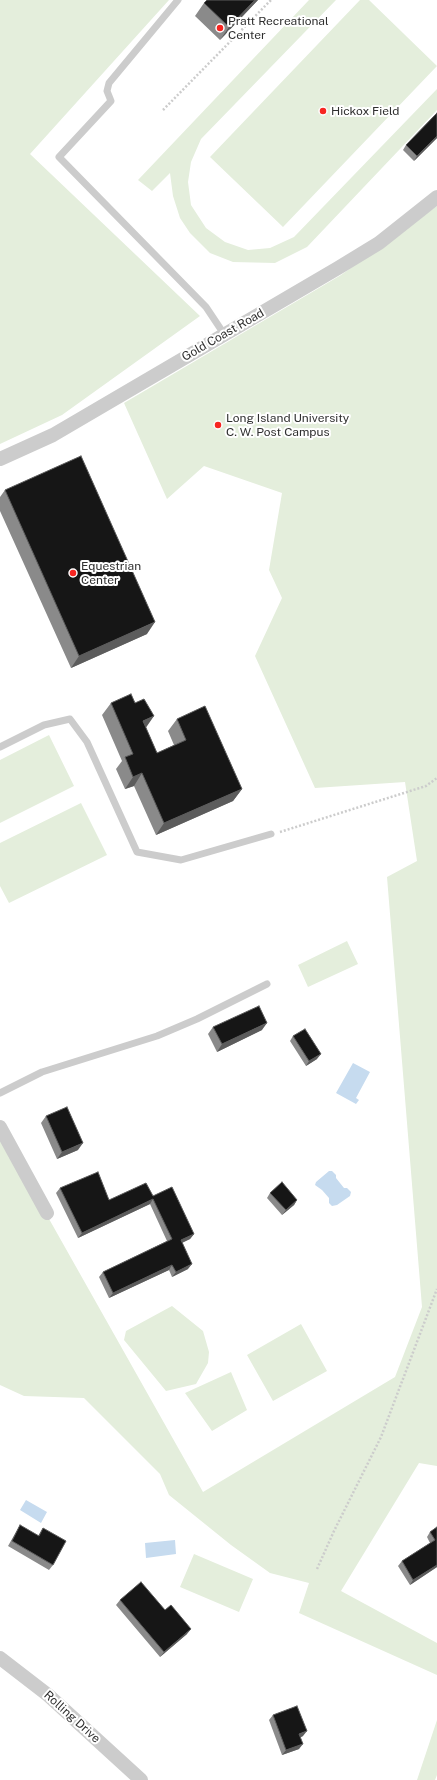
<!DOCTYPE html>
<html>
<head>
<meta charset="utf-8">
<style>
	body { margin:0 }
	canvas { display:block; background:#fff }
</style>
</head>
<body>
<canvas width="437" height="1780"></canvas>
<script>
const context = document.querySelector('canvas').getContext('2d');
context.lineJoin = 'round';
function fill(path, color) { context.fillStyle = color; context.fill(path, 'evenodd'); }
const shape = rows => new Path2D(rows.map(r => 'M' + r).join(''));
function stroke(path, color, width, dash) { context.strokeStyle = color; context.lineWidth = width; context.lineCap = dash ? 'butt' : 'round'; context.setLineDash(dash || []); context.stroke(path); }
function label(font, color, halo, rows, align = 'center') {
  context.font = font + ' "Public Sans",sans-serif'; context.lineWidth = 4; context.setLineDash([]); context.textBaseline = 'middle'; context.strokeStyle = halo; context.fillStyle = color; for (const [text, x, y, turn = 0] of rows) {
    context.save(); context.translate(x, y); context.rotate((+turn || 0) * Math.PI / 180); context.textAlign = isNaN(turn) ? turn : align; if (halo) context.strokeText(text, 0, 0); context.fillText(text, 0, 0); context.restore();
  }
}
fill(shape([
	[0,0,169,0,30,154,200,316,62,415,0,444],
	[309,0,336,0,201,139,191,162,188,182,191,205,206,228,225,242,248,250,270,248,294,237,437,89,437,110,307,247,275,263,233,262,210,253,190,233,180,218,173,196,170,173,152,191,138,180],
	[360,0,369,0,437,66,283,227,210,157],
	[437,206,437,1466,419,1463,341,1591,437,1643,437,1675,299,1613,309,1583,270,1573,231,1545,169,1495,160,1474,84,1398,24,1396,0,1385,0,1132,203,1492,395,1377,422,1307,387,877,417,861,405,782,315,788,255,656,282,598,269,570,282,493,204,466,167,499,124,403,341,275],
	[49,735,74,786,0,823,0,760],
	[81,803,107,855,9,903,0,886,0,843],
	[347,941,358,964,308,987,298,965],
	[172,1306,203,1331,209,1352,208,1363,196,1384,166,1391,124,1340,126,1331],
	[301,1324,327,1371,273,1401,247,1355],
	[231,1372,247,1410,212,1431,185,1393],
	[194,1554,253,1579,239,1612,180,1587],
	[437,1720,437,1775,435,1780,417,1780]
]), '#e4eedc');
fill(shape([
	[353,1063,370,1072,356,1098,359,1100,356,1104,336,1093],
	[329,1171,332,1171,336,1175,336,1178,344,1188,347,1188,351,1192,350,1196,337,1205,332,1206,329,1203,329,1198,322,1190,315,1185,316,1182],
	[26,1500,47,1512,41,1523,20,1510],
	[175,1540,176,1554,146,1558,145,1543]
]), '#c6dbef');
stroke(shape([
	[163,110,271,0],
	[280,832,426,786,437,778],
	[317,1569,334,1531,381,1437,437,1289]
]), '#ccc', 2.5, [2, 2]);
stroke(shape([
	[178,0,109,83,107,91,111,101,59,157,206,307,224,334],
	[0,747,44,725,70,719,87,742,137,852,181,860,271,834],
	[0,1093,42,1072,157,1036,197,1019,267,984]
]), '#ccc', 7);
stroke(shape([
	[0,459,53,435,338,268,379,243,437,197],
	[0,1127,47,1213],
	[0,1658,48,1695,141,1780]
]), '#ccc', 14);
fill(shape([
	[258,0,220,40,195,16,204,3],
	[437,113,437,138,414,161,403,150,406,145],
	[5,490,147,634,71,668,0,511,0,497],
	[111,703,146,728,157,753,174,745,168,731,177,719,242,789,233,801,156,835,134,786,125,789,116,769,122,761,102,715],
	[213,1027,262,1030,217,1052,208,1034],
	[293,1036,317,1059,306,1066,290,1041],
	[46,1116,78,1150,57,1159,41,1123],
	[60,1188,109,1200,153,1196,194,1234,190,1239,182,1243,188,1269,172,1277,169,1270,109,1298,99,1277,103,1272,167,1241,150,1204,78,1238,56,1193],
	[270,1193,297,1200,294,1205,282,1215,267,1198],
	[20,1525,38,1536,43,1528,53,1565,49,1570,8,1546],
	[437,1527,437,1567,410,1585,398,1566,402,1561,430,1543,427,1537,430,1532],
	[120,1600,165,1610,187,1634,160,1657,116,1605],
	[273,1715,303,1736,300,1738,299,1749,282,1755,269,1720]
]), '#8a8a8a');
fill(shape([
	[255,0,258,0,220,40,229,27],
	[437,136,437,138,414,161,417,156],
	[155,622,147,634,71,668,79,656],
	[154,716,145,729,143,721],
	[142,773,134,786,125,789,133,777],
	[242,789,233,801,156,835,164,823],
	[267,1023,262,1030,217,1052,222,1044],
	[321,1054,317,1059,306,1066,309,1061],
	[83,1143,78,1150,57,1159,62,1152],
	[153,1199,150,1204,78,1238,82,1233],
	[297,1200,294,1205,282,1215,286,1210],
	[194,1234,190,1239,177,1245,181,1240],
	[192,1264,188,1269,172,1277,176,1272],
	[172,1265,169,1270,109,1298,113,1293],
	[437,1565,437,1567,410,1585,413,1580],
	[191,1629,187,1634,160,1657,164,1652],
	[307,1731,303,1736,296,1739,299,1734],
	[303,1744,299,1749,282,1755,286,1750]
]), '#5c5c5c');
const building = shape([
	[207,0,255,0,229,27,204,3,207,0],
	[437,113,437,136,417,156,406,145,437,113],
	[81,456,155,622,79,656,5,490,81,456],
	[131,694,135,703,144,699,154,716,143,721,157,753,186,740,177,719,205,706,242,789,164,823,142,773,133,777,125,757,133,754,111,703,131,694],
	[259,1006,267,1023,222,1044,213,1027,259,1006],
	[305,1029,321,1054,309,1061,293,1036,305,1029],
	[67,1107,83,1143,62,1152,46,1116,67,1107],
	[98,1172,109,1200,146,1183,153,1196,172,1187,194,1234,181,1240,192,1264,176,1272,172,1265,113,1293,103,1272,172,1239,153,1199,82,1233,60,1188,98,1172],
	[282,1182,297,1200,286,1210,270,1193,282,1182],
	[20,1525,39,1536,43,1528,66,1541,53,1565,12,1541,20,1525],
	[437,1527,437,1565,413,1580,402,1561,435,1540,430,1532,437,1527],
	[141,1582,165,1610,171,1605,191,1629,164,1652,120,1600,141,1582],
	[297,1706,307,1731,299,1734,303,1744,286,1750,273,1715,297,1706]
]);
fill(building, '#161616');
stroke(building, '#5c5c5c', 1);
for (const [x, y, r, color] of [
	[220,28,4,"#f72521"],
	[323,111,4,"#f72521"],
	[218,425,4,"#f72521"],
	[73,573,4,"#f72521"]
]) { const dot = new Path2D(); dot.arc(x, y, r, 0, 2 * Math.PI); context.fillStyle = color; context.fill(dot); stroke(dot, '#fff', 1.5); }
label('12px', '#2f2f2f', '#fff', [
	["Pratt Recreational",228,21],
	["Center",228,35],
	["Hickox Field",331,111],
	["Long Island University",226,418],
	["C. W. Post Campus",226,432],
	["Equestrian",81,566],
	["Center",81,580]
], 'left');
label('12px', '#2f2f2f', '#fff', [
	["Gold Coast Road",223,335,-30],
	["Rolling Drive",72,1717,42]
]);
</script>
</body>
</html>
